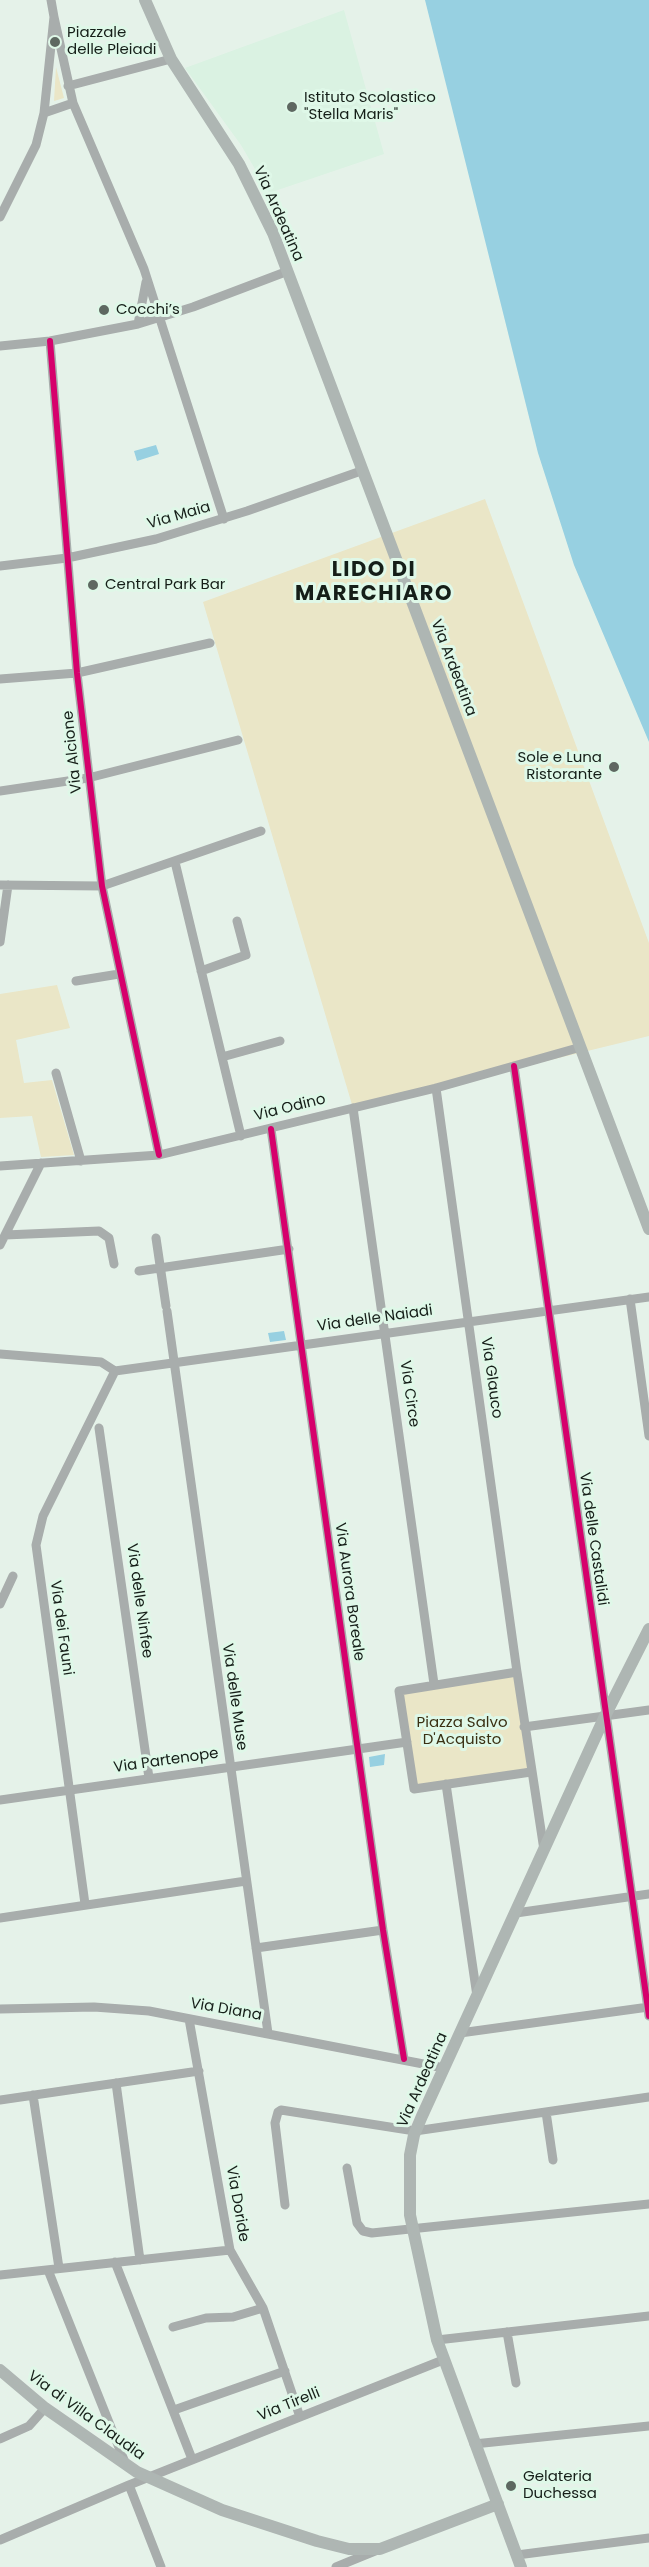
<!DOCTYPE html>
<html>
<head>
<meta charset="utf-8">
<style>
	body { margin:0 }
	canvas { display:block; background:#e5f2e9 }
</style>
</head>
<body>
<canvas width="649" height="2567"></canvas>
<script>
const context = document.querySelector('canvas').getContext('2d');
context.lineJoin = 'round';
function fill(path, color) { context.fillStyle = color; context.fill(path, 'evenodd'); }
const shape = rows => new Path2D(rows.map(r => 'M' + r).join(''));
function stroke(path, color, width, dash) { context.strokeStyle = color; context.lineWidth = width; context.lineCap = dash ? 'butt' : 'round'; context.setLineDash(dash || []); context.stroke(path); }
function label(font, color, halo, rows, align = 'center') {
  context.font = font + ' Poppins,sans-serif'; context.lineWidth = 6; context.setLineDash([]); context.textBaseline = 'middle'; context.strokeStyle = halo; context.fillStyle = color; for (const [text, x, y, turn = 0] of rows) {
    context.save(); context.translate(x, y); context.rotate((+turn || 0) * Math.PI / 180); context.textAlign = isNaN(turn) ? turn : align; if (halo) context.strokeText(text, 0, 0); context.fillText(text, 0, 0); context.restore();
  }
}
fill(shape([
	[344,10,384,154,269,193,241,145,185,68]
]), '#daf2e2');
fill(shape([
	[56,67,64,98,54,101],
	[485,499,649,943,649,1036,353,1108,203,602],
	[57,985,70,1028,16,1040,24,1083,52,1080,74,1155,41,1157,32,1116,0,1118,0,994],
	[517,1672,531,1772,414,1789,399,1691]
]), '#eae6c7');
fill(shape([
	[425,0,649,0,649,742,574,565,538,453],
	[156,445,159,454,137,461,134,451],
	[284,1331,286,1340,270,1342,268,1333],
	[385,1754,384,1765,370,1767,369,1757]
]), '#97d0e1');
stroke(shape([
	[51,0,54,17],
	[68,86,171,59],
	[73,103,44,113,54,17,73,103,144,269,224,519],
	[0,217,36,145,44,113],
	[138,324,146,282],
	[50,341,77,673,102,886,159,1155],
	[0,346,50,341,138,324,193,307,288,271],
	[0,566,67,558,156,539,247,511,361,471],
	[0,679,77,673,210,643],
	[0,791,88,778,238,740],
	[175,862,241,1136],
	[0,885,102,886,261,831],
	[0,942,8,885],
	[201,971,246,955,237,921],
	[76,981,119,974],
	[222,1057,280,1041],
	[514,1066,649,2016],
	[56,1073,81,1161],
	[436,1088,517,1672],
	[353,1108,434,1684],
	[271,1129,383,1930,404,2059],
	[0,1166,159,1155,436,1088,581,1047],
	[5,1235,99,1231,109,1238,114,1264],
	[156,1238,166,1306],
	[0,1245,41,1163],
	[139,1271,289,1249],
	[630,1299,649,1436],
	[167,1311,268,2033],
	[0,1354,101,1362,115,1371,649,1297],
	[99,1428,149,1778],
	[0,1604,13,1576],
	[524,1727,649,1710],
	[531,1772,414,1789,399,1691,517,1672,544,1850],
	[446,1784,477,1996],
	[0,1800,407,1742],
	[85,1904,36,1545,43,1516,115,1371],
	[516,1913,649,1894],
	[0,1918,246,1881],
	[256,1948,383,1930],
	[0,2009,94,2007,149,2011,444,2068],
	[189,2019,230,2250,263,2308,300,2417],
	[460,2033,649,2007],
	[116,2083,140,2260],
	[33,2095,59,2268],
	[0,2100,199,2071],
	[546,2112,553,2160],
	[347,2168,357,2223,363,2231,372,2233,649,2204],
	[285,2205,275,2123,278,2112,281,2110,415,2131,649,2097],
	[115,2262,192,2459],
	[48,2270,126,2465],
	[0,2275,230,2250],
	[173,2327,206,2318,233,2317,263,2308],
	[507,2332,516,2383],
	[437,2340,649,2316],
	[174,2410,285,2371],
	[0,2439,29,2426,45,2408],
	[474,2444,649,2426],
	[129,2485,161,2567],
	[0,2540,129,2485,443,2360],
	[517,2555,649,2538],
	[336,2567,375,2551]
]), '#a8adac', 9);
stroke(shape([
	[145,0,171,59,239,164,273,233,649,1229],
	[0,2370,45,2408,137,2472,222,2510,317,2541,349,2549,380,2549,498,2504],
	[521,2567,437,2340,410,2215,410,2155,414,2135,422,2116,605,1716,649,1629]
]), '#aeb6b3', 12);
stroke(shape([
	[50,341,77,673,102,886,159,1155],
	[514,1066,649,2016],
	[271,1129,383,1930,404,2059]
]), '#d6006c', 6);
for (const [x, y, r, color] of [
	[55,42,6,"#5e6861"],
	[292,107,6,"#5e6861"],
	[104,310,6,"#5e6861"],
	[93,585,6,"#5e6861"],
	[614,767,6,"#5e6861"],
	[511,2486,6,"#5e6861"]
]) { const dot = new Path2D(); dot.arc(x, y, r, 0, 2 * Math.PI); context.fillStyle = color; context.fill(dot); stroke(dot, '#dff8e8', 2); }
label('15px', '#151e18', '#dff8e8', [
	["Piazzale",67,33],
	["delle Pleiadi",67,50],
	["Istituto Scolastico",304,98],
	["\"Stella Maris\"",304,115],
	["Cocchi’s",116,310],
	["Central Park Bar",105,585],
	["Sole e Luna",602,758,"right"],
	["Ristorante",602,775,"right"],
	["Gelateria",523,2477],
	["Duchessa",523,2494]
], 'left');
label('15px', '#151e18', '#dff8e8', [
	["Via Ardeatina",278,214,66],
	["Via Maia",179,516,-16],
	["Via Ardeatina",453,668,69],
	["Via Alcione",73,752,-96],
	["Via Odino",290,1108,-14],
	["Via delle Naiadi",375,1319,-8],
	["Via Glauco",491,1378,82],
	["Via Circe",409,1394,82],
	["Via delle Castalidi",593,1539,82],
	["Via Aurora Boreale",349,1592,82],
	["Via delle Ninfee",139,1601,82],
	["Via dei Fauni",61,1628,82],
	["Via delle Muse",234,1697,82],
	["Via Partenope",166,1761,-8],
	["Via Diana",226,2010,10],
	["Via Ardeatina",423,2080,-66],
	["Via Doride",237,2204,80],
	["Via Tirelli",289,2405,-22],
	["Via di Villa Claudia",86,2416,36]
]);
label('15px', '#3a3013', '#dff8e8', [
	["Piazza Salvo",462,1723],
	["D'Acquisto",462,1740]
]);
context.letterSpacing = '1.5px';
label('bold 21px', '#151e18', '#dff8e8', [
	["LIDO DI",374,571],
	["MARECHIARO",374,595]
]);
context.letterSpacing = '0px';
</script>
</body>
</html>
